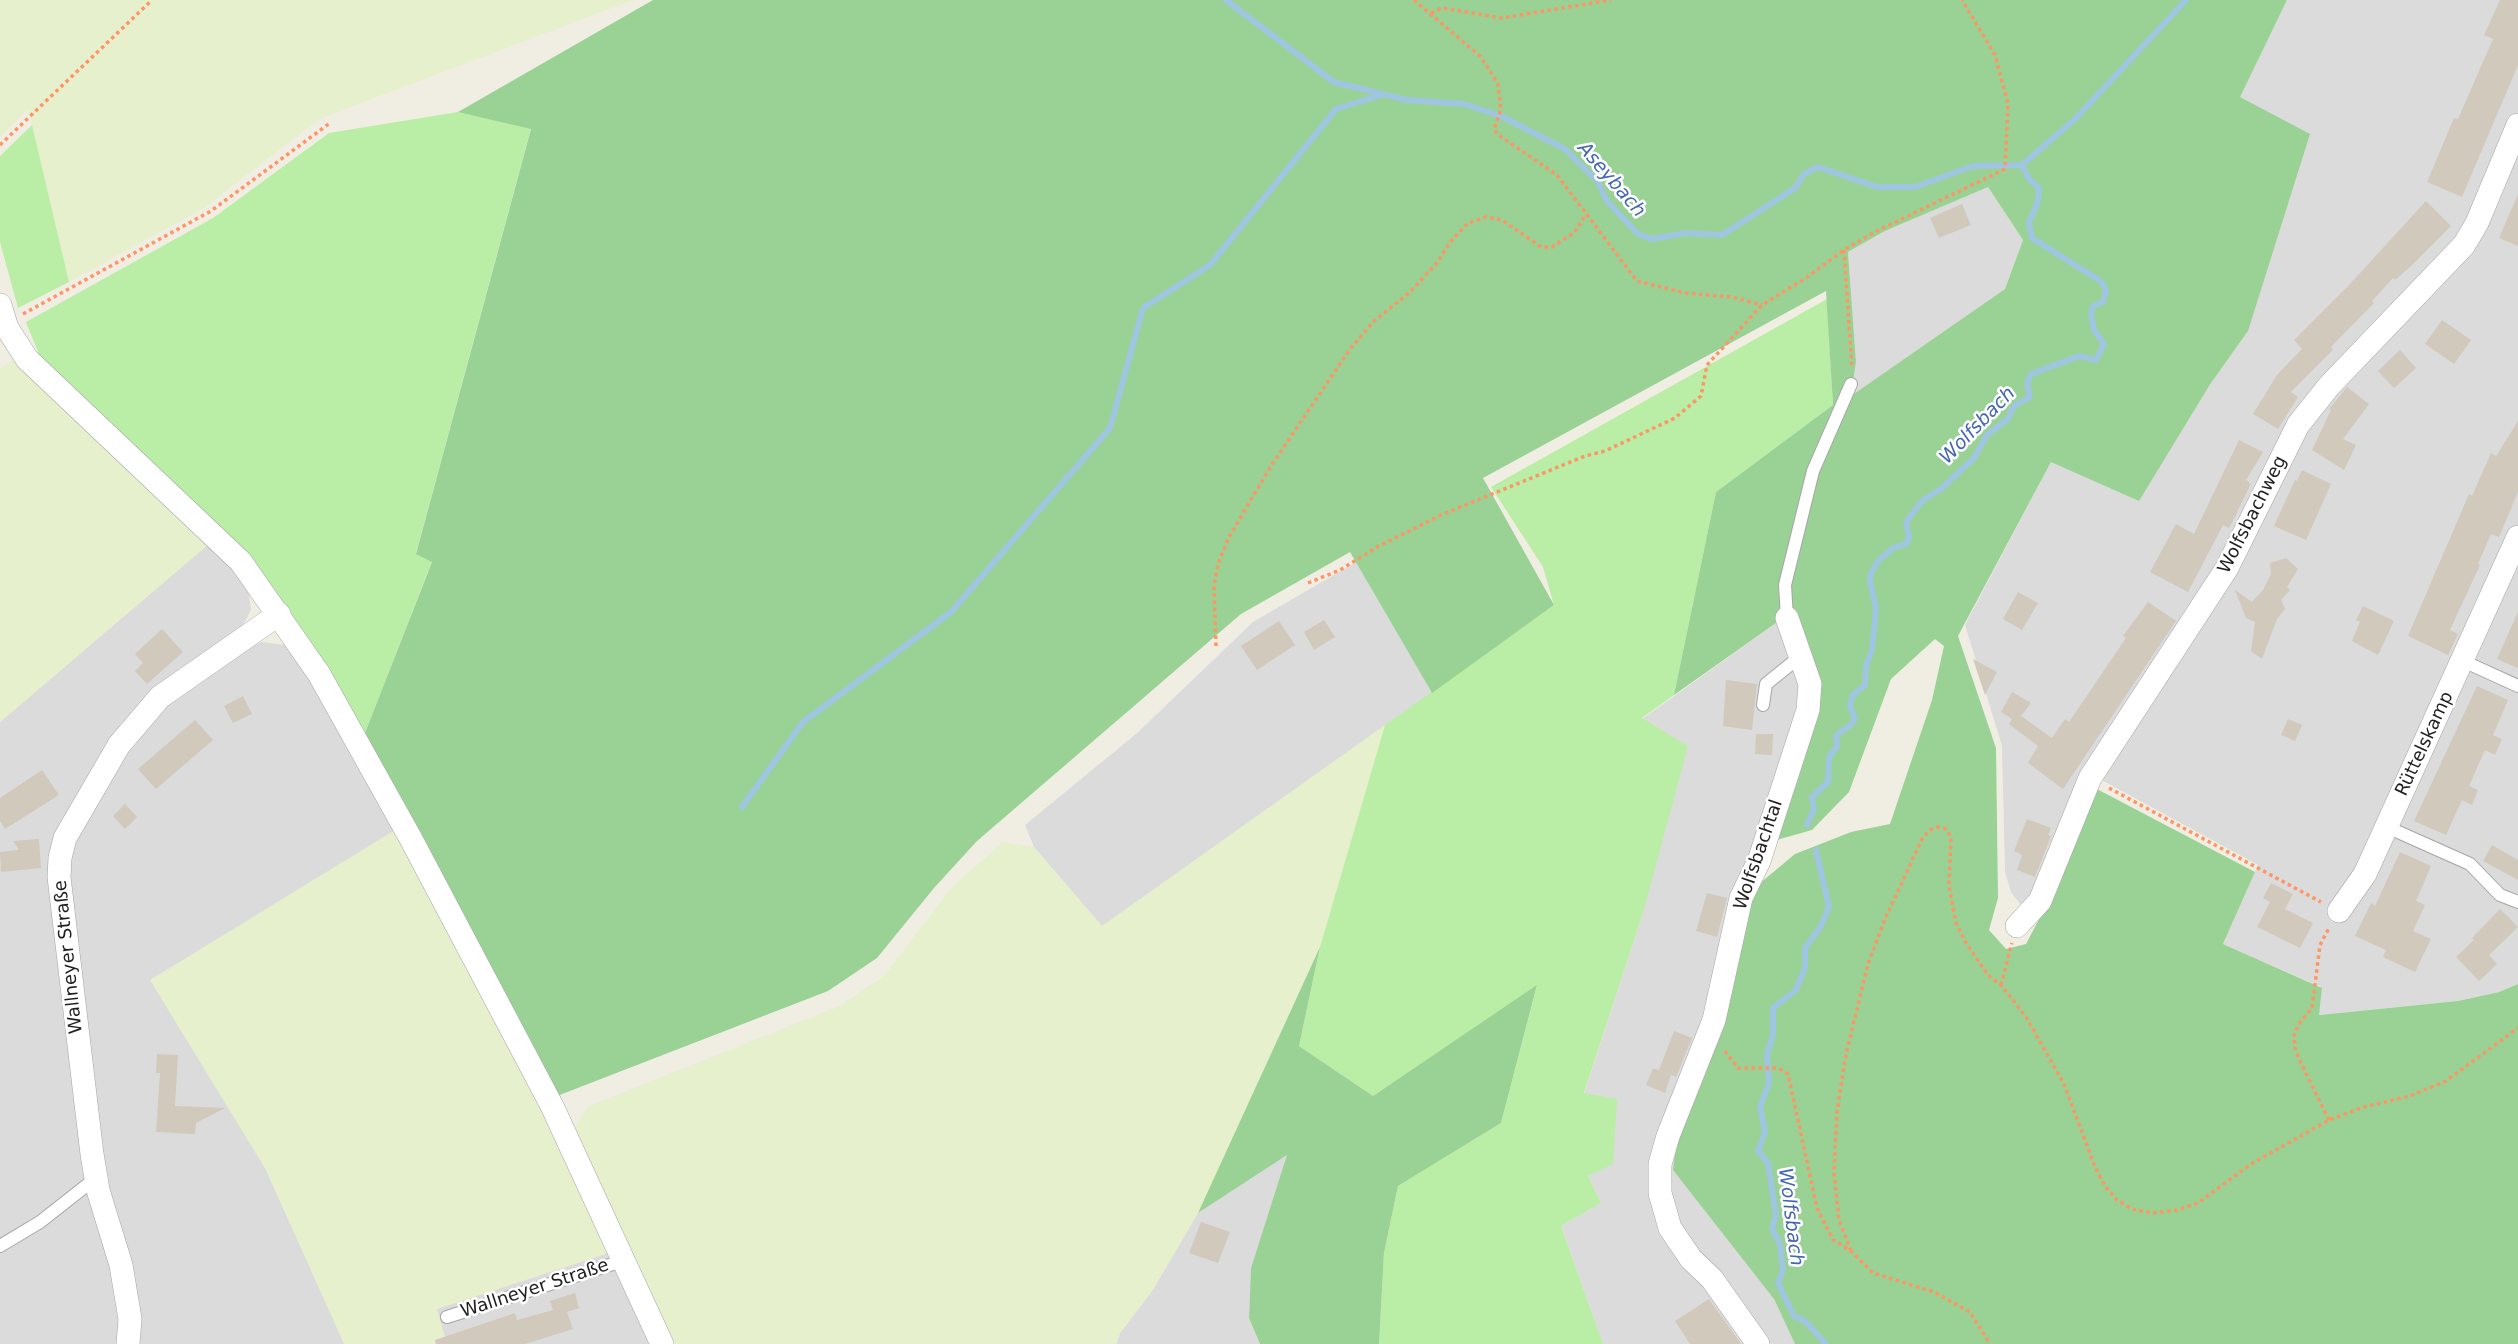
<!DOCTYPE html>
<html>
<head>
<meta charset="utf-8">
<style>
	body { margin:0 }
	canvas { display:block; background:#f0eee3 }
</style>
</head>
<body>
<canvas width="2518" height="1344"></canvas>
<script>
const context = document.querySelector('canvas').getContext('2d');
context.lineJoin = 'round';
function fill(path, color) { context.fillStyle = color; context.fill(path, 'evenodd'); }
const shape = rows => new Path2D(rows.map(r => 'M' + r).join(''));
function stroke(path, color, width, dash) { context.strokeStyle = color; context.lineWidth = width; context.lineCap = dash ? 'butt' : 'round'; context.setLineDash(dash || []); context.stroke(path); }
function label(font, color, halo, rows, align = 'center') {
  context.font = font + ' "DejaVu Sans",sans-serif'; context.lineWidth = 5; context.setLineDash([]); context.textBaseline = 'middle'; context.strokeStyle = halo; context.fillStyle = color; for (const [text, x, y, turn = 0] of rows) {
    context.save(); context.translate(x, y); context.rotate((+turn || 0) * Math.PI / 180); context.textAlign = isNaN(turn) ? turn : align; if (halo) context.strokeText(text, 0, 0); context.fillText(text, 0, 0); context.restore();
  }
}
fill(shape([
	[2287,0,2518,0,2518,984,2499,992,2458,1001,2318,1015,2321,987,2223,944,2258,865,2085,771,2031,901,2020,904,2011,892,2005,872,2002,746,1965,625,2051,462,2209,386,2248,331,2239,97],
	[1988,187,2023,240,2005,289,1851,397,1856,362,1848,252,1885,231],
	[211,542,248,586,251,610,242,627,238,652,262,642,285,645,302,656,400,827,266,1170,345,1344,0,1344,0,722],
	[1356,562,1432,693,1102,927,1034,847,1025,825,1136,734,1253,622],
	[1793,611,1820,703,1753,889,1774,1299,1795,1344,1603,1344,1561,1226,1601,1203,1588,1176,1584,1094,1643,913,1642,719],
	[1288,1154,1251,1268,1249,1318,1260,1344,1116,1344,1120,1333,1152,1291,1198,1213],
	[611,1252,655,1344,447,1344,436,1309]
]), '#dcdbdb');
fill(shape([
	[0,0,633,0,319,119,204,208,69,282,28,109,0,137],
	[16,358,211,542,0,722,0,369],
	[1385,725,1320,947,1198,1213,1152,1291,1120,1333,1116,1344,669,1344,626,1252,575,1128,587,1107,840,1006,884,976,951,888,1003,842,1034,847,1102,926],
	[400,827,545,1105,611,1252,437,1309,447,1344,344,1344,266,1170,150,980]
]), '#e6f0cd');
fill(shape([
	[458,112,531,128,416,553,432,561,363,738,319,656,41,359,26,322,213,218,329,133],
	[32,125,69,282,18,308,0,242,0,156],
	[1827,299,1833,405,1716,492,1674,695,1642,718,1688,746,1643,913,1584,1093,1617,1099,1613,1164,1588,1176,1601,1203,1561,1226,1603,1344,1379,1344,1384,1253,1398,1186,1501,1123,1537,986,1373,1096,1299,1046,1320,947,1385,725,1554,605,1543,567,1491,487]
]), '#baeda5');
fill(shape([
	[653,0,2287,0,2240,97,2310,134,2248,331,2209,386,2139,501,2051,462,1958,636,1996,748,1998,898,1989,930,2006,949,2026,944,2059,881,2095,788,2255,872,2223,944,2322,988,2319,1015,2458,1001,2499,992,2518,984,2518,1344,1795,1344,1774,1299,1673,1170,1679,1123,1753,889,1795,854,1851,832,1890,824,1932,700,1944,646,1935,639,1891,679,1849,792,1812,830,1773,841,1820,703,1793,611,1674,695,1716,492,1833,405,1826,291,1483,478,1554,605,1432,693,1350,552,1241,614,977,841,934,888,877,958,828,991,557,1096,363,738,432,562,416,554,531,129,458,112],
	[1988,187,2023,240,2005,289,1851,396,1856,362,1848,252,1885,231],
	[1320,947,1299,1046,1373,1096,1537,985,1501,1123,1398,1186,1384,1253,1379,1344,1260,1344,1249,1318,1251,1268,1287,1155,1198,1213]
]), '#9ad295');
stroke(shape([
	[1226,0,1334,82,1407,100,1464,104,1501,116,1565,149,1598,182,1607,201,1638,234,1652,239,1686,233,1722,235,1795,188,1804,174,1818,167,1877,187,1915,187,1973,166,2022,165],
	[2022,165,2075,119,2186,0],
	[742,807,803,722,951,612,1110,428,1143,308,1210,265,1336,109,1384,94],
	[1807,825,1814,809,1812,797,1828,782,1829,758,1837,746,1836,737,1840,732,1850,726,1855,718,1850,707,1852,696,1865,685,1866,666,1872,650,1876,608,1870,581,1871,573,1878,561,1893,548,1906,544,1909,537,1906,522,1922,501,1942,488,1974,458,1987,435,2008,419,2014,406,2030,397,2027,384,2031,374,2079,356,2096,360,2104,344,2094,330,2091,314,2093,306,2103,302,2106,291,2102,282,2032,238,2029,223,2038,201,2039,188,2029,179,2022,165],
	[1816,850,1829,907,1821,926,1805,948,1805,968,1796,990,1773,1008,1773,1035,1767,1054,1769,1083,1760,1107,1765,1132,1758,1151,1768,1163,1776,1215,1772,1229,1780,1244,1783,1271,1778,1283,1794,1316,1805,1321,1826,1344]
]), '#a0c5e0', 6);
fill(shape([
	[2500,0,2518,0,2518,65,2462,197,2427,182,2454,118,2458,119,2493,39,2484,35],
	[2518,194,2518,246,2499,238],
	[2426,201,2451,226,2411,266,2395,280,2393,278,2372,301,2374,303,2331,347,2333,350,2291,392,2298,397,2278,429,2253,414,2277,375,2302,349,2294,340,2350,284],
	[1962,204,1971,225,1939,238,1930,218],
	[2442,320,2471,340,2454,364,2425,344],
	[2400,350,2416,368,2394,388,2378,371],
	[2347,387,2369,404,2343,439,2356,445,2344,470,2312,450,2331,410,2329,409],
	[2518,421,2518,492,2499,537,2491,534,2478,564,2480,565,2450,630,2458,634,2448,655,2408,636,2469,494,2472,496,2491,453,2496,456],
	[2239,440,2263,452,2246,480,2251,484,2238,510,2235,508,2238,511,2229,528,2223,525,2188,592,2150,572,2176,524,2194,534],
	[2302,470,2331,484,2306,540,2274,526,2295,480,2297,481],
	[2286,558,2298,569,2287,587,2290,590,2281,600,2285,609,2277,619,2262,659,2251,651,2255,622,2246,618,2235,590,2252,602,2263,590,2271,574,2270,563],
	[2018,592,2038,603,2022,630,2003,619],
	[2148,602,2176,621,2063,789,2028,763,2038,746,2009,724,2012,719,2001,712,2012,692,2031,703,2021,716,2052,738,2065,719,2069,722,2126,638,2123,636],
	[2363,606,2394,621,2378,655,2352,641,2360,622,2356,620],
	[2518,612,2518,668,2497,659],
	[1324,620,1335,637,1314,650,1304,632],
	[1279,621,1295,645,1257,670,1241,646],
	[162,629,183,652,147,684,135,671,143,663,135,654],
	[1973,659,1997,672,1985,695],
	[1726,680,1757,684,1752,730,1723,726],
	[2477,686,2508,700,2493,735,2502,739,2495,755,2485,750,2469,786,2478,790,2472,805,2462,800,2446,835,2414,821],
	[243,696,252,714,233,723,224,706],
	[2288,719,2302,725,2295,741,2281,735],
	[195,720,213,740,156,789,138,769],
	[1756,734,1773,734,1772,755,1755,754],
	[42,770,59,795,5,829,0,821,0,798],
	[125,804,137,817,125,829,113,816],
	[2027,819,2051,828,2048,835,2051,836,2035,877,2017,870,2022,855,2014,851],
	[39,839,41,868,1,872,0,852,19,850,13,841],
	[2492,845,2518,860,2518,880,2483,861],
	[2400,852,2431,866,2416,901,2425,905,2413,931,2431,939,2415,972,2383,957,2386,950,2355,936,2371,903,2375,906],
	[2271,883,2293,894,2285,909,2313,923,2300,948,2257,927,2270,902,2263,898],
	[1707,893,1727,898,1717,937,1696,931],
	[2500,909,2518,927,2489,955,2497,964,2479,981,2456,957,2474,940,2472,938],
	[1674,1031,1692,1038,1676,1077,1659,1070],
	[157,1054,178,1055,175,1106,225,1108,196,1123,195,1134,156,1132,160,1073,156,1073],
	[1653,1068,1671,1075,1665,1093,1646,1085],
	[1201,1222,1230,1232,1218,1263,1189,1253],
	[575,1293,579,1308,567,1312,573,1329,525,1344,436,1344,435,1340,515,1313,517,1320,553,1310,550,1301],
	[1709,1299,1741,1344,1690,1344,1675,1321]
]), '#d0c9bc');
const lane = shape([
	[1787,618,1785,585,1813,471,1851,384],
	[2463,661,2518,686],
	[1763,705,1766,684,1802,655],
	[2387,827,2470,864,2500,895,2518,902],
	[0,1246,40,1222,96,1178],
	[447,1317,622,1261]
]);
const street = shape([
	[0,305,7,328,27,359,241,562,319,674,411,839,552,1106,662,1344],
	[2339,911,2365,874,2518,537],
	[2017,926,2040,901,2090,778,2227,568,2298,425,2329,386,2464,245,2477,223,2518,125],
	[128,1344,130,1319,121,1265,98,1190,92,1154,59,877,60,858,65,838,119,745,160,697,279,614],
	[1758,1344,1712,1279,1691,1259,1670,1228,1660,1193,1660,1164,1668,1136,1714,1020,1741,898,1759,861,1808,710,1810,684,1787,618]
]);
stroke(lane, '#a5a5a5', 14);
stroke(street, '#a5a5a5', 24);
stroke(shape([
	[1414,0,1481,57,1498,84,1501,109,1494,129,1497,134,1557,175,1637,281,1686,293,1732,297,1762,305],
	[1431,13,1442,8,1502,18,1611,0],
	[0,145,152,0],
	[1844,250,1852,368],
	[23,314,211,211,330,123],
	[1308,583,1340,570,1379,546,1441,515,1585,456,1605,451,1675,418,1701,396,1707,365,1762,305,1806,278,1844,250,1877,231,2005,169,2008,104,1995,55,1962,0],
	[1216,646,1214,586,1218,564,1229,537,1271,466,1350,349,1374,321,1409,293,1437,263,1450,242,1468,223,1486,217,1502,220,1541,247,1552,247,1575,232,1586,214],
	[2109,788,2321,902],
	[2001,985,2012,943],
	[1725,1051,1738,1068,1778,1068,1788,1074,1817,1208,1833,1240,1851,1251,1873,1273,1934,1292,1970,1312,1990,1344],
	[2329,1120,2300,1061,2295,1048,2294,1036,2298,1025,2312,1008,2320,945,2329,928],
	[1851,1251,1839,1220,1834,1173,1837,1112,1846,1054,1868,964,1885,919,1922,839,1930,830,1938,827,1946,829,1951,837,1949,886,1956,923,1966,943,1988,975,2001,985,2026,1017,2064,1084,2095,1167,2105,1186,2117,1200,2132,1209,2153,1213,2177,1210,2198,1203,2251,1164,2329,1120,2364,1107,2410,1096,2446,1081,2518,1028]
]), '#ff9465', 3.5, [3.5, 3.5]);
stroke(lane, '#fff', 12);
stroke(street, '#fff', 23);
label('18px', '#1e1e1e', '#fff', [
	["Wolfsbachweg",2253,515,-63],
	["Rüttelskamp",2425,744,-65],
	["Wolfsbachtal",1759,855,-71],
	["Wallneyer Straße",69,957,-96],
	["Wallneyer Straße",535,1289,-18]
]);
label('italic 19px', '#4465b4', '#fff', [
	["Aseybach",1611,180,49],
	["Wolfsbach",1978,426,-46],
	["Wolfsbach",1790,1217,83]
]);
</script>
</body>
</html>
